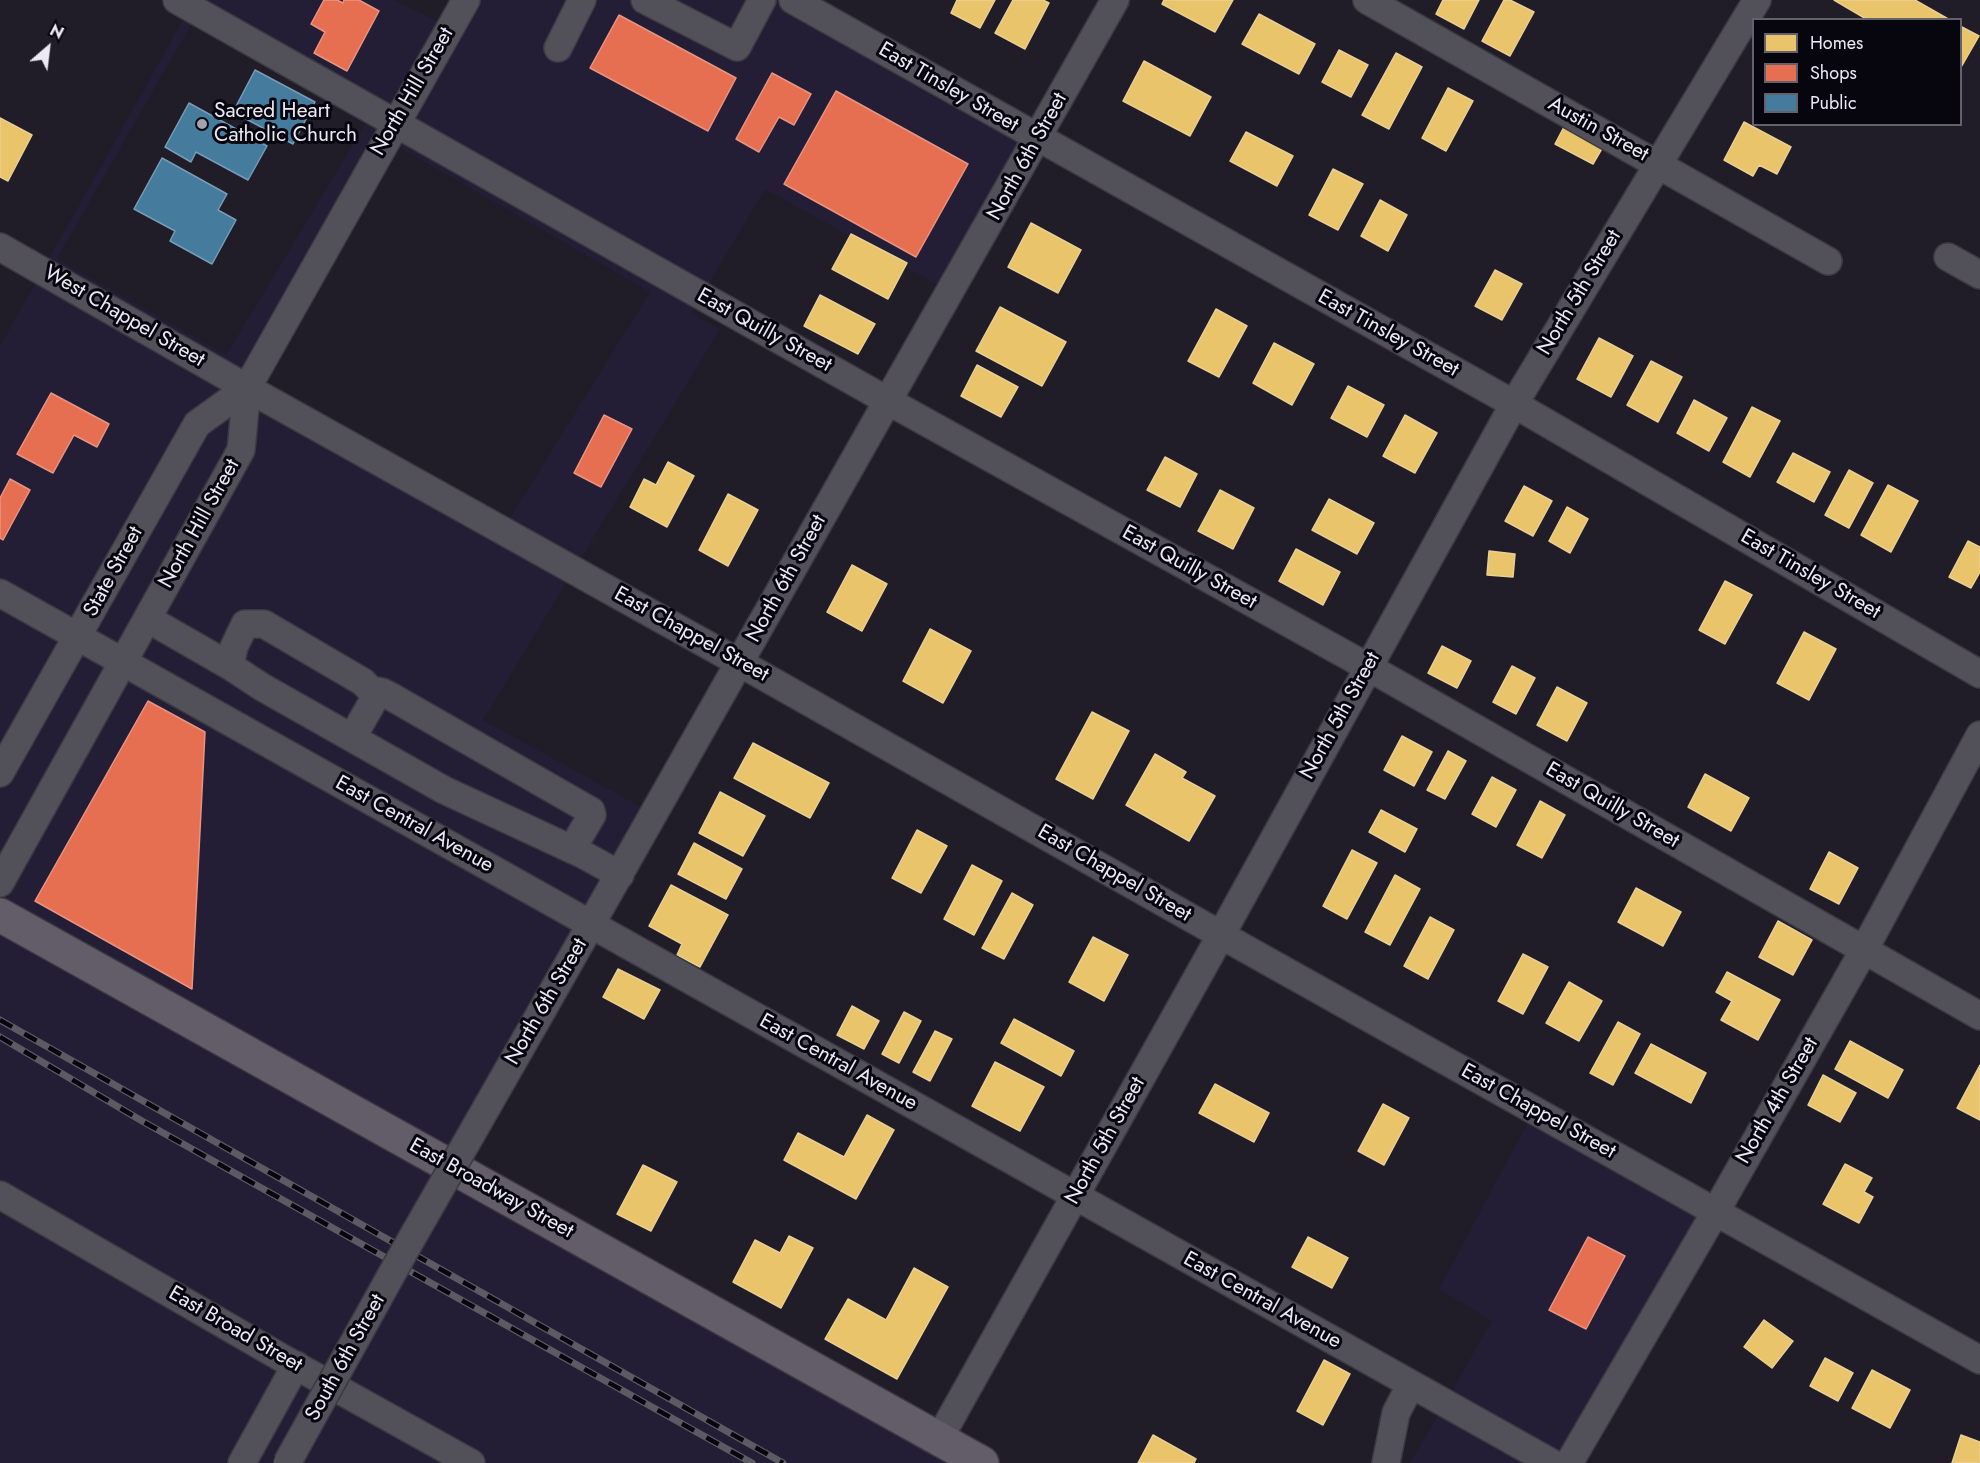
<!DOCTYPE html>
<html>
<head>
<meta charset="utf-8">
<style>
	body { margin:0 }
	#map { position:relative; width:1980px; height:1463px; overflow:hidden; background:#201d28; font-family:Jost,sans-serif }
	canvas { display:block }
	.legend { position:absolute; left:1752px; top:18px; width:210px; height:108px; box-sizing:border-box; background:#07060e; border:2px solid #63616b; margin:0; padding:8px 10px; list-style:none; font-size:18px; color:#ece9f7 }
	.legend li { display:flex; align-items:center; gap:12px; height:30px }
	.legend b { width:30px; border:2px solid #63616b }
	.north { position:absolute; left:18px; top:18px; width:60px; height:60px; -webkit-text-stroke:4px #07060e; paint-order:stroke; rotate:28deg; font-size:16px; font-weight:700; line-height:24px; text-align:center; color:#ece9f7 }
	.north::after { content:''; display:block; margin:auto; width:21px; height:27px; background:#ece9f7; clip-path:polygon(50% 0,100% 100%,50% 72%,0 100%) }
</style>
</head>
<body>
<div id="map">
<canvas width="1980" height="1463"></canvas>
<ul class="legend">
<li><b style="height:16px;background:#e9c46a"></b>Homes</li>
<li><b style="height:16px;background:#e76f51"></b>Shops</li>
<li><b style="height:16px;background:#457b9d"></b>Public</li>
</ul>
<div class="north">N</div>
</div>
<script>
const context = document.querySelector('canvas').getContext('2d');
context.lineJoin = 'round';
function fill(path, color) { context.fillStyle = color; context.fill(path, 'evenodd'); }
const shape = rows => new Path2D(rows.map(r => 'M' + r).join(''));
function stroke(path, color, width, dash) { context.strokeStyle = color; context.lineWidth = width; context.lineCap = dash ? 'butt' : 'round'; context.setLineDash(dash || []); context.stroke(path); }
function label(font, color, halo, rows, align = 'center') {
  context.font = font + ' Jost,sans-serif'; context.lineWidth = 6; context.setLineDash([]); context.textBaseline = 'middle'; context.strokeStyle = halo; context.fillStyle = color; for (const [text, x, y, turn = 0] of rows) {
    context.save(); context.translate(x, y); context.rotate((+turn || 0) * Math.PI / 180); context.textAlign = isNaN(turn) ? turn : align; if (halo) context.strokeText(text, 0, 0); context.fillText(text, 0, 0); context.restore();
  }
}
fill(shape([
	[194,0,394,0,457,31,474,0,782,0,1042,146,956,295,765,189,691,313,720,329,483,720,661,818,459,1170,980,1463,0,1463,0,346],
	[193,21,367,121,226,355,57,259],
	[390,142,650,292,499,536,240,384],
	[1528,1122,1713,1226,1582,1463,1410,1463,1492,1321,1439,1289]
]), '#231e35');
const homes = shape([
	[957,0,995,0,980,28,951,13,957,0],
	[1013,0,1043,0,1049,3,1025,49,995,33,1013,0],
	[1164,0,1233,0,1215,32,1162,4,1164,0],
	[1443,0,1479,0,1464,29,1436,14,1443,0],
	[1504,0,1510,0,1534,12,1510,56,1482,41,1504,0],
	[1834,0,1915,0,1950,20,1868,20,1834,0],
	[1259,14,1315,44,1299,74,1242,44,1259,14],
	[1960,26,1979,36,1960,69,1960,26],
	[1339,50,1368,65,1351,97,1322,82,1339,50],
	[1396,53,1422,67,1389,129,1362,115,1396,53],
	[1144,61,1211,97,1190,136,1123,101,1144,61],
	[1448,88,1473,101,1446,151,1422,138,1448,88],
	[0,118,32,135,8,181,0,177,0,118],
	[1744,122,1791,147,1777,174,1759,165,1753,176,1724,160,1744,122],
	[1565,125,1604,145,1593,164,1555,144,1565,125],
	[1246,132,1293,156,1277,186,1230,161,1246,132],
	[1333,169,1363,184,1338,230,1309,215,1333,169],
	[1380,200,1407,215,1388,251,1361,236,1380,200],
	[1031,223,1081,250,1058,293,1008,267,1031,223],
	[851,234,907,263,888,299,832,269,851,234],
	[1495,270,1522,284,1502,320,1475,306,1495,270],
	[820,295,875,324,858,354,804,326,820,295],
	[1000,307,1066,342,1042,386,976,351,1000,307],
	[1216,309,1247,326,1219,377,1188,361,1216,309],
	[1599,338,1633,356,1611,397,1577,379,1599,338],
	[1274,343,1314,364,1292,405,1253,383,1274,343],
	[1651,361,1682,377,1658,422,1627,405,1651,361],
	[977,365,1018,387,1001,417,961,396,977,365],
	[1348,386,1384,405,1367,437,1331,418,1348,386],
	[1694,400,1727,418,1709,451,1677,433,1694,400],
	[1752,407,1780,421,1750,477,1723,462,1752,407],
	[1405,415,1437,433,1415,473,1383,456,1405,415],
	[1793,453,1830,472,1814,502,1777,482,1793,453],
	[1165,457,1197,474,1180,507,1147,490,1165,457],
	[668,462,694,476,667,527,630,507,644,479,656,485,668,462],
	[1849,470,1873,483,1849,528,1825,515,1849,470],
	[1888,485,1918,501,1891,552,1861,535,1888,485],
	[1524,486,1552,501,1533,536,1505,521,1524,486],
	[1220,490,1254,508,1233,549,1198,531,1220,490],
	[728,494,758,510,728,566,699,550,728,494],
	[1329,499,1374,523,1357,554,1312,530,1329,499],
	[1567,507,1588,519,1570,553,1549,541,1567,507],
	[1968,541,1980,547,1980,572,1971,588,1949,577,1968,541],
	[1296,549,1340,572,1323,605,1279,581,1296,549],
	[1489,551,1515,554,1513,577,1487,575,1489,551],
	[852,565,887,584,862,631,827,612,852,565],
	[1725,581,1752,595,1725,644,1699,630,1725,581],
	[930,629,971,651,943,703,903,681,930,629],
	[1804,632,1836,649,1809,700,1777,683,1804,632],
	[1442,646,1471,661,1457,688,1428,673,1442,646],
	[1512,666,1535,678,1516,714,1493,702,1512,666],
	[1557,687,1587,703,1567,741,1537,725,1557,687],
	[1092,712,1129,731,1093,799,1056,779,1092,712],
	[1402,736,1432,752,1414,786,1384,770,1402,736],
	[753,743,829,783,810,818,734,778,753,743],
	[1448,751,1466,761,1445,799,1427,790,1448,751],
	[1155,754,1186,772,1182,778,1215,796,1189,841,1126,805,1155,754],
	[1705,774,1749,798,1731,831,1688,807,1705,774],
	[1492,777,1516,790,1496,827,1472,814,1492,777],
	[720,792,765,816,743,856,699,833,720,792],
	[1540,801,1565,815,1542,858,1517,845,1540,801],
	[1381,810,1417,829,1405,852,1369,832,1381,810],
	[917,830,947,846,921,893,892,878,917,830],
	[694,843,742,869,726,899,678,874,694,843],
	[1352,850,1377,863,1347,919,1323,906,1352,850],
	[1829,852,1858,868,1839,904,1810,889,1829,852],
	[972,865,1002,881,974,935,944,919,972,865],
	[1395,875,1420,889,1390,945,1365,932,1395,875],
	[671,885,728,915,700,967,677,955,682,944,649,926,671,885],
	[1636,888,1681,912,1663,946,1618,922,1636,888],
	[1012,893,1033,905,1004,959,982,948,1012,893],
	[1430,917,1454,930,1428,979,1404,966,1430,917],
	[1778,921,1812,940,1793,975,1759,957,1778,921],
	[1093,937,1128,955,1104,1001,1069,982,1093,937],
	[1523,954,1548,967,1523,1014,1498,1001,1523,954],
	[618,969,660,990,644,1019,603,997,618,969],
	[1727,972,1780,1000,1758,1040,1721,1020,1732,1001,1716,992,1727,972],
	[1569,982,1602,1001,1579,1041,1546,1023,1569,982],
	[852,1006,879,1021,864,1049,837,1035,852,1006],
	[904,1012,921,1021,899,1063,882,1054,904,1012],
	[1014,1019,1074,1051,1061,1076,1001,1043,1014,1019],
	[1618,1022,1640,1034,1613,1085,1590,1073,1618,1022],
	[935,1031,952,1039,930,1081,913,1072,935,1031],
	[1850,1041,1903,1070,1888,1098,1835,1069,1850,1041],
	[1651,1044,1706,1073,1691,1103,1635,1073,1651,1044],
	[995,1062,1044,1087,1020,1131,972,1106,995,1062],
	[1980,1065,1980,1120,1957,1108,1980,1065],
	[1823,1075,1856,1093,1840,1122,1808,1105,1823,1075],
	[1215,1084,1269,1113,1254,1142,1199,1113,1215,1084],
	[1383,1104,1409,1118,1384,1165,1358,1151,1383,1104],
	[867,1115,894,1130,856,1199,784,1160,798,1133,844,1157,867,1115],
	[1845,1164,1872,1178,1864,1192,1873,1197,1859,1223,1823,1204,1845,1164],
	[643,1165,677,1182,651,1231,617,1214,643,1165],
	[789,1236,813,1248,781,1308,733,1282,755,1240,780,1253,789,1236],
	[1308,1237,1348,1258,1332,1288,1292,1267,1308,1237],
	[914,1268,948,1287,897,1379,825,1339,848,1299,886,1320,914,1268],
	[1764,1320,1793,1341,1772,1368,1744,1347,1764,1320],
	[1825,1358,1853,1373,1838,1401,1810,1386,1825,1358],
	[1324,1360,1350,1374,1323,1425,1297,1411,1324,1360],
	[1872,1370,1910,1390,1890,1428,1852,1408,1872,1370],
	[1153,1435,1196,1459,1194,1463,1138,1463,1153,1435],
	[1961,1435,1980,1442,1980,1463,1952,1463,1961,1435]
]);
fill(homes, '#e9c46a');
stroke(homes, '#eacf94', 1.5);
const shops = shape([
	[324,0,337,0,343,3,344,0,359,0,379,11,347,71,314,53,325,32,311,24,324,0],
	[619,15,736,78,708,131,590,68,619,15],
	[772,73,811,94,794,125,779,117,759,152,736,139,772,73],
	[836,91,968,164,916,257,784,184,836,91],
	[51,393,109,424,97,447,74,435,53,473,17,454,51,393],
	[604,415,632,429,601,487,574,473,604,415],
	[10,479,30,490,3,540,0,538,0,498,10,479],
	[148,701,205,732,192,989,35,901,148,701],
	[1588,1237,1625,1256,1586,1329,1549,1310,1588,1237]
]);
fill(shops, '#e76f51');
stroke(shops, '#e89483', 1.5);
const public = shape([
	[255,70,315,102,293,144,233,112,255,70],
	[189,103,267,146,248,180,196,152,191,162,165,147,189,103],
	[162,158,227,194,218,210,236,220,212,264,170,241,175,231,134,209,162,158]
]);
fill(public, '#457b9d');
stroke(public, '#779cb8', 1.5);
const minor = shape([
	[177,0,888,401,1368,667,1980,1016],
	[645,0,737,47,762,0],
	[793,0,1514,404,1980,674],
	[1367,0,1828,261],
	[558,48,582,0],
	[0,247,247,388,740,663,1221,935,1980,1360],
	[1948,257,1980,275],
	[0,593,1552,1463],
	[148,619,230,666,262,687,444,790,584,855,620,875],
	[230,666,234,647,245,624,264,624,363,682,376,696,352,738],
	[371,690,382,692,390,696,591,811,592,815,572,849],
	[0,773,197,424,247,388],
	[0,883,241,450,247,388,466,0],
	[536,1021,1115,0],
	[0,1195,282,1358,471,1463],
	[939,1439,1221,935,1514,404,1757,0],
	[242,1463,296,1365],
	[1386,1463,1396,1413,1411,1384],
	[1569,1463,1716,1211,1864,950,1980,735]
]);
const major = shape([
	[0,915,982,1463]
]);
stroke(minor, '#3b3942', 30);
stroke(major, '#3b3942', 36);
stroke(minor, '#525059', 27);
stroke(major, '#635c69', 33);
const rail = shape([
	[0,1020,783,1463],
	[0,1037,142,1121,752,1463]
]);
stroke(rail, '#5c5b64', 7);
stroke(rail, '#07060e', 4.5, [14]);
const minorBridge = shape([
	[287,1463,404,1252,536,1021]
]);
stroke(minorBridge, '#3b3942', 30, []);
stroke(minorBridge, '#525059', 27);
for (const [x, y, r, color] of [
	[202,124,6,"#a5a2af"]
]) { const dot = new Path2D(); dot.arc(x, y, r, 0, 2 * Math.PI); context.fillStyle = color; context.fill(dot); stroke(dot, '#07060e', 2); }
label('21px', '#ece9f7', '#07060e', [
	["East Tinsley Street",948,88,30],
	["North Hill Street",413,92,-60],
	["Austin Street",1598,130,29],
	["North 6th Street",1028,157,-61],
	["North 5th Street",1580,293,-59],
	["West Chappel Street",124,317,30],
	["East Quilly Street",764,331,29],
	["East Tinsley Street",1388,334,29],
	["North Hill Street",200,524,-61],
	["East Quilly Street",1189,568,29],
	["State Street",114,572,-61],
	["East Tinsley Street",1810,575,30],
	["North 6th Street",787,579,-61],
	["East Chappel Street",691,635,29],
	["North 5th Street",1341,716,-61],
	["East Quilly Street",1612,806,30],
	["East Central Avenue",414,825,29],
	["East Chappel Street",1114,874,30],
	["North 6th Street",547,1002,-60],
	["East Central Avenue",838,1063,29],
	["North 4th Street",1778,1101,-60],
	["East Chappel Street",1538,1112,29],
	["North 5th Street",1106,1141,-61],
	["East Broadway Street",491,1189,29],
	["East Central Avenue",1262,1301,29],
	["East Broad Street",235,1330,30],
	["South 6th Street",346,1358,-61]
]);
label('21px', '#ece9f7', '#07060e', [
	["Sacred Heart",214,112],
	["Catholic Church",214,136]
], 'left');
</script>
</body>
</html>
